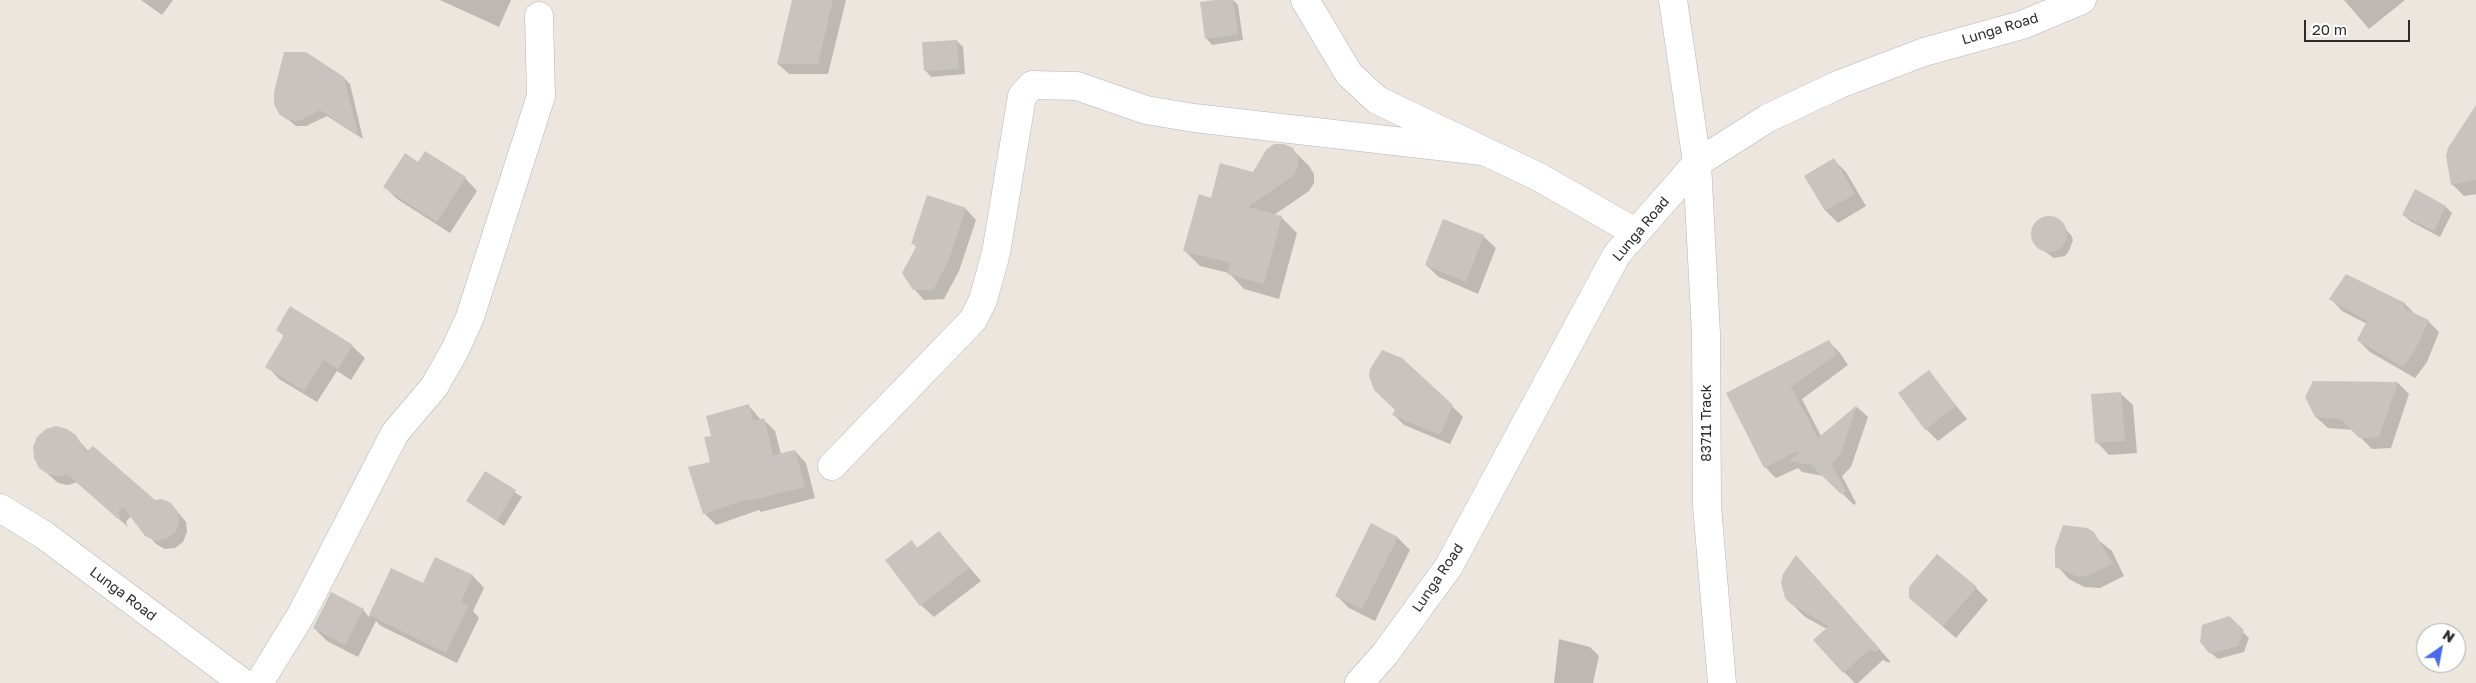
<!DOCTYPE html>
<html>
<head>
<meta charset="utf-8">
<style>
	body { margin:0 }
	#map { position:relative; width:2476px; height:683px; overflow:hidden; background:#ede6de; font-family:"Golos Text",sans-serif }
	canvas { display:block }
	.north { position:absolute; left:2416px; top:623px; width:50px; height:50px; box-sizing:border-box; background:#fff; border:1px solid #aaa; border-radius:50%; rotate:33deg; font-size:14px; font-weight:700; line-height:20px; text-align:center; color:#2b2b2b }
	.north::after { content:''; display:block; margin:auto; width:18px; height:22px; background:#4669f2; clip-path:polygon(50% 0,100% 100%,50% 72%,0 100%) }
	.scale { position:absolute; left:2304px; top:20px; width:106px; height:22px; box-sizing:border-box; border:2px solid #2b2b2b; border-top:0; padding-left:6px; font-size:15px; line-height:18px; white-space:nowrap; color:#2b2b2b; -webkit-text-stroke:4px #fff; paint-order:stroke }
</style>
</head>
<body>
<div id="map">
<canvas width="2476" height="683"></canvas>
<div class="north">N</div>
<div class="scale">20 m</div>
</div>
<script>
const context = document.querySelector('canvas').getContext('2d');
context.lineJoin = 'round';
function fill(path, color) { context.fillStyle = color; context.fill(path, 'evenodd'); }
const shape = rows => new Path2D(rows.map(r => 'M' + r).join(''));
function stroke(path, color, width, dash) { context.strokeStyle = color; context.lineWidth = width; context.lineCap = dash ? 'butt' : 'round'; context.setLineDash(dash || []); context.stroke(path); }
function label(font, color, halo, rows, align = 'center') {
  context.font = font + ' "Golos Text",sans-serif'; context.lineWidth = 4; context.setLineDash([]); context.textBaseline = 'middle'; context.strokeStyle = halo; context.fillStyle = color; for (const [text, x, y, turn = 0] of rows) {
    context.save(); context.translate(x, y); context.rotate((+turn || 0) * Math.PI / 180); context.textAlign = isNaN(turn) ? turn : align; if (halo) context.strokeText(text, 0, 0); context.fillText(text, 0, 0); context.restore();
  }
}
fill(shape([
	[141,0,173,0,162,15],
	[440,0,511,0,499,27],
	[793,0,846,0,828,74,789,74,778,64],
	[1225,0,1233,0,1238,5,1243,40,1212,45,1206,38],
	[2344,0,2405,0,2369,29],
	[957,41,963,47,965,74,931,77,925,70],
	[344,78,350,84,363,139,327,116,306,126,296,126,280,113],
	[2476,136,2476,194,2464,196,2452,184],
	[1292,149,1309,166,1314,174,1314,183,1309,191,1274,215,1281,217,1297,233,1279,299,1244,289,1229,273,1200,266,1184,250,1212,199],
	[1834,160,1846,172,1866,206,1838,223,1826,211,1805,176],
	[418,163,465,178,477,191,450,233,397,199,385,187],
	[2415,191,2446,207,2452,213,2440,237,2410,221,2404,215],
	[928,197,966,209,976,220,959,271,944,299,924,300,914,289,917,248,913,243],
	[2045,218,2056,219,2071,235,2073,240,2069,251,2065,256,2054,258,2037,246,2032,235,2035,225],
	[1483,236,1496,248,1478,294,1439,277,1426,265],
	[2331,299,2405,304,2416,315,2428,321,2439,332,2427,362,2415,378,2370,352,2358,340,2367,324,2342,311],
	[277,330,352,346,365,358,351,380,337,371,317,402,279,379,267,366,285,337],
	[1828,341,1840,353,1848,365,1802,399,1821,436,1857,407,1868,417,1851,467,1842,476,1856,503,1854,505,1824,476,1802,472,1798,468,1776,478,1765,467,1727,393],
	[1929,372,1967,419,1938,441,1926,429],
	[2398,383,2409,394,2391,448,2372,449,2353,430,2328,428,2316,417],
	[2120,393,2133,405,2137,453,2109,455,2097,442],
	[749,406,761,420,763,419,775,431,781,454,795,451,806,463,815,498,761,512,759,510,716,525,704,513,712,463,712,437],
	[1452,406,1463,417,1450,444,1404,425,1394,415,1397,410],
	[75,436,88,451,154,501,171,504,186,522,187,532,183,542,175,548,165,549,156,544,131,516,126,522,128,527,77,482,68,485,58,483,50,476,40,467],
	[485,473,522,497,504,526,468,501],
	[1372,525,1398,538,1410,550,1375,621,1349,608,1337,596],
	[2086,530,2112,551,2124,576,2100,588,2084,587,2069,579,2057,566],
	[939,532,981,581,934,617,921,605,912,542,918,549],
	[436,559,473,576,484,588,473,611,479,618,457,663,381,626,376,621,358,657,327,641,314,628,363,610,369,617,392,570,424,585],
	[1808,569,1890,661,1889,663,1883,660,1858,683,1855,683,1844,672,1827,629,1805,617,1792,604],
	[1976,588,1988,600,1956,638,1910,598],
	[2228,618,2249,638,2244,652,2218,659,2211,653],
	[1559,639,1590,647,1599,656,1593,683,1554,683]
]), '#0003');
fill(shape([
	[792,0,833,0,818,64,777,64],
	[1215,0,1233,0,1238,34,1205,39,1200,2],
	[957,40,959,69,924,71,922,42],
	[284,52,306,52,344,77,358,135,320,110,299,121,288,120,279,114,274,104,274,92],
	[2476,105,2476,180,2451,185,2446,156,2448,148],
	[1274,144,1284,144,1293,148,1298,157,1298,167,1294,175,1248,207,1282,216,1264,284,1227,274,1230,263,1183,251,1199,194,1211,198,1220,163,1253,172,1266,150],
	[425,151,466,177,437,222,383,187,405,153,418,162],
	[1834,158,1855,194,1825,211,1804,176],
	[2415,189,2446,206,2434,231,2402,215],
	[927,195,966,208,949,260,933,290,913,290,902,273,917,245,911,244],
	'2031 234a18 18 0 1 1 36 0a18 18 0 1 1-36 0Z',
	[1443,219,1484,235,1466,282,1425,265],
	[2346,274,2405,303,2403,308,2429,320,2415,350,2403,367,2357,340,2367,321,2329,299],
	[290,306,353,345,338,369,324,360,304,391,265,367,284,335,276,330],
	[1829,340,1837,354,1791,387,1818,438,1857,405,1840,455,1831,464,1846,491,1841,494,1811,465,1789,461,1799,453,1797,451,1764,468,1726,393],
	[1382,350,1402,358,1453,405,1440,435,1392,415,1395,410,1374,390,1369,376,1370,369],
	[1929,370,1956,406,1925,430,1898,393],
	[2313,381,2398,382,2379,437,2359,438,2341,419,2315,417,2305,397],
	[2121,392,2125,441,2095,443,2091,394],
	[749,404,753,421,764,418,773,455,795,450,805,487,748,501,748,499,703,514,688,467,710,462,704,437,711,436,706,416],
	[56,426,67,429,76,435,86,452,93,446,155,500,162,499,171,503,178,512,179,523,175,533,166,539,155,541,145,536,123,507,118,512,121,517,118,519,67,474,59,476,48,474,39,468,34,458,33,447,37,437,46,429],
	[485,471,516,490,497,521,466,501],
	[1371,523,1398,537,1362,609,1335,596],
	[2063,525,2087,528,2094,532,2113,564,2087,576,2079,577,2055,567,2055,548],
	[939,531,969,568,920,606,885,560,912,540,917,548],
	[1937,554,1977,587,1943,626,1909,598,1909,587],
	[1796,555,1879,648,1876,652,1870,649,1843,673,1813,640,1829,626,1791,604,1785,598,1781,582,1783,574],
	[435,557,473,575,461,602,469,605,446,653,369,615,391,568,423,583],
	[331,592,364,609,345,645,313,628],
	[2229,616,2244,630,2238,646,2210,654,2200,642,2202,625]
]), '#c8c3be');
const street = shape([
	[1305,0,1349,74,1377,100,1539,177,1635,232],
	[1673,0,1697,163],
	[832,466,973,320,983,300,996,253,1022,96,1032,85,1077,86,1146,110,1194,118,1482,151],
	[259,683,301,615,395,433,434,387,455,350,470,317,541,96,539,16]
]);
const secondary = shape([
	[1697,163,1706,334,1707,506,1722,683],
	[0,508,44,535,243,683],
	[1359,683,1385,654,1449,566,1617,254,1697,163,1768,118,1840,84,1924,52,2022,25,2082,0]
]);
stroke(street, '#b2b5be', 29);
stroke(secondary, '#b2b5be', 29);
stroke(street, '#fff', 28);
stroke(secondary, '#fff', 28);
label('14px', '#2b2b2b', '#fff', [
	["Lunga Road",2000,29,-17],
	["Lunga Road",1641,229,-50],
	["83711 Track",1707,423,-90],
	["Lunga Road",1438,578,-56],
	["Lunga Road",123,594,37]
]);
</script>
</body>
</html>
